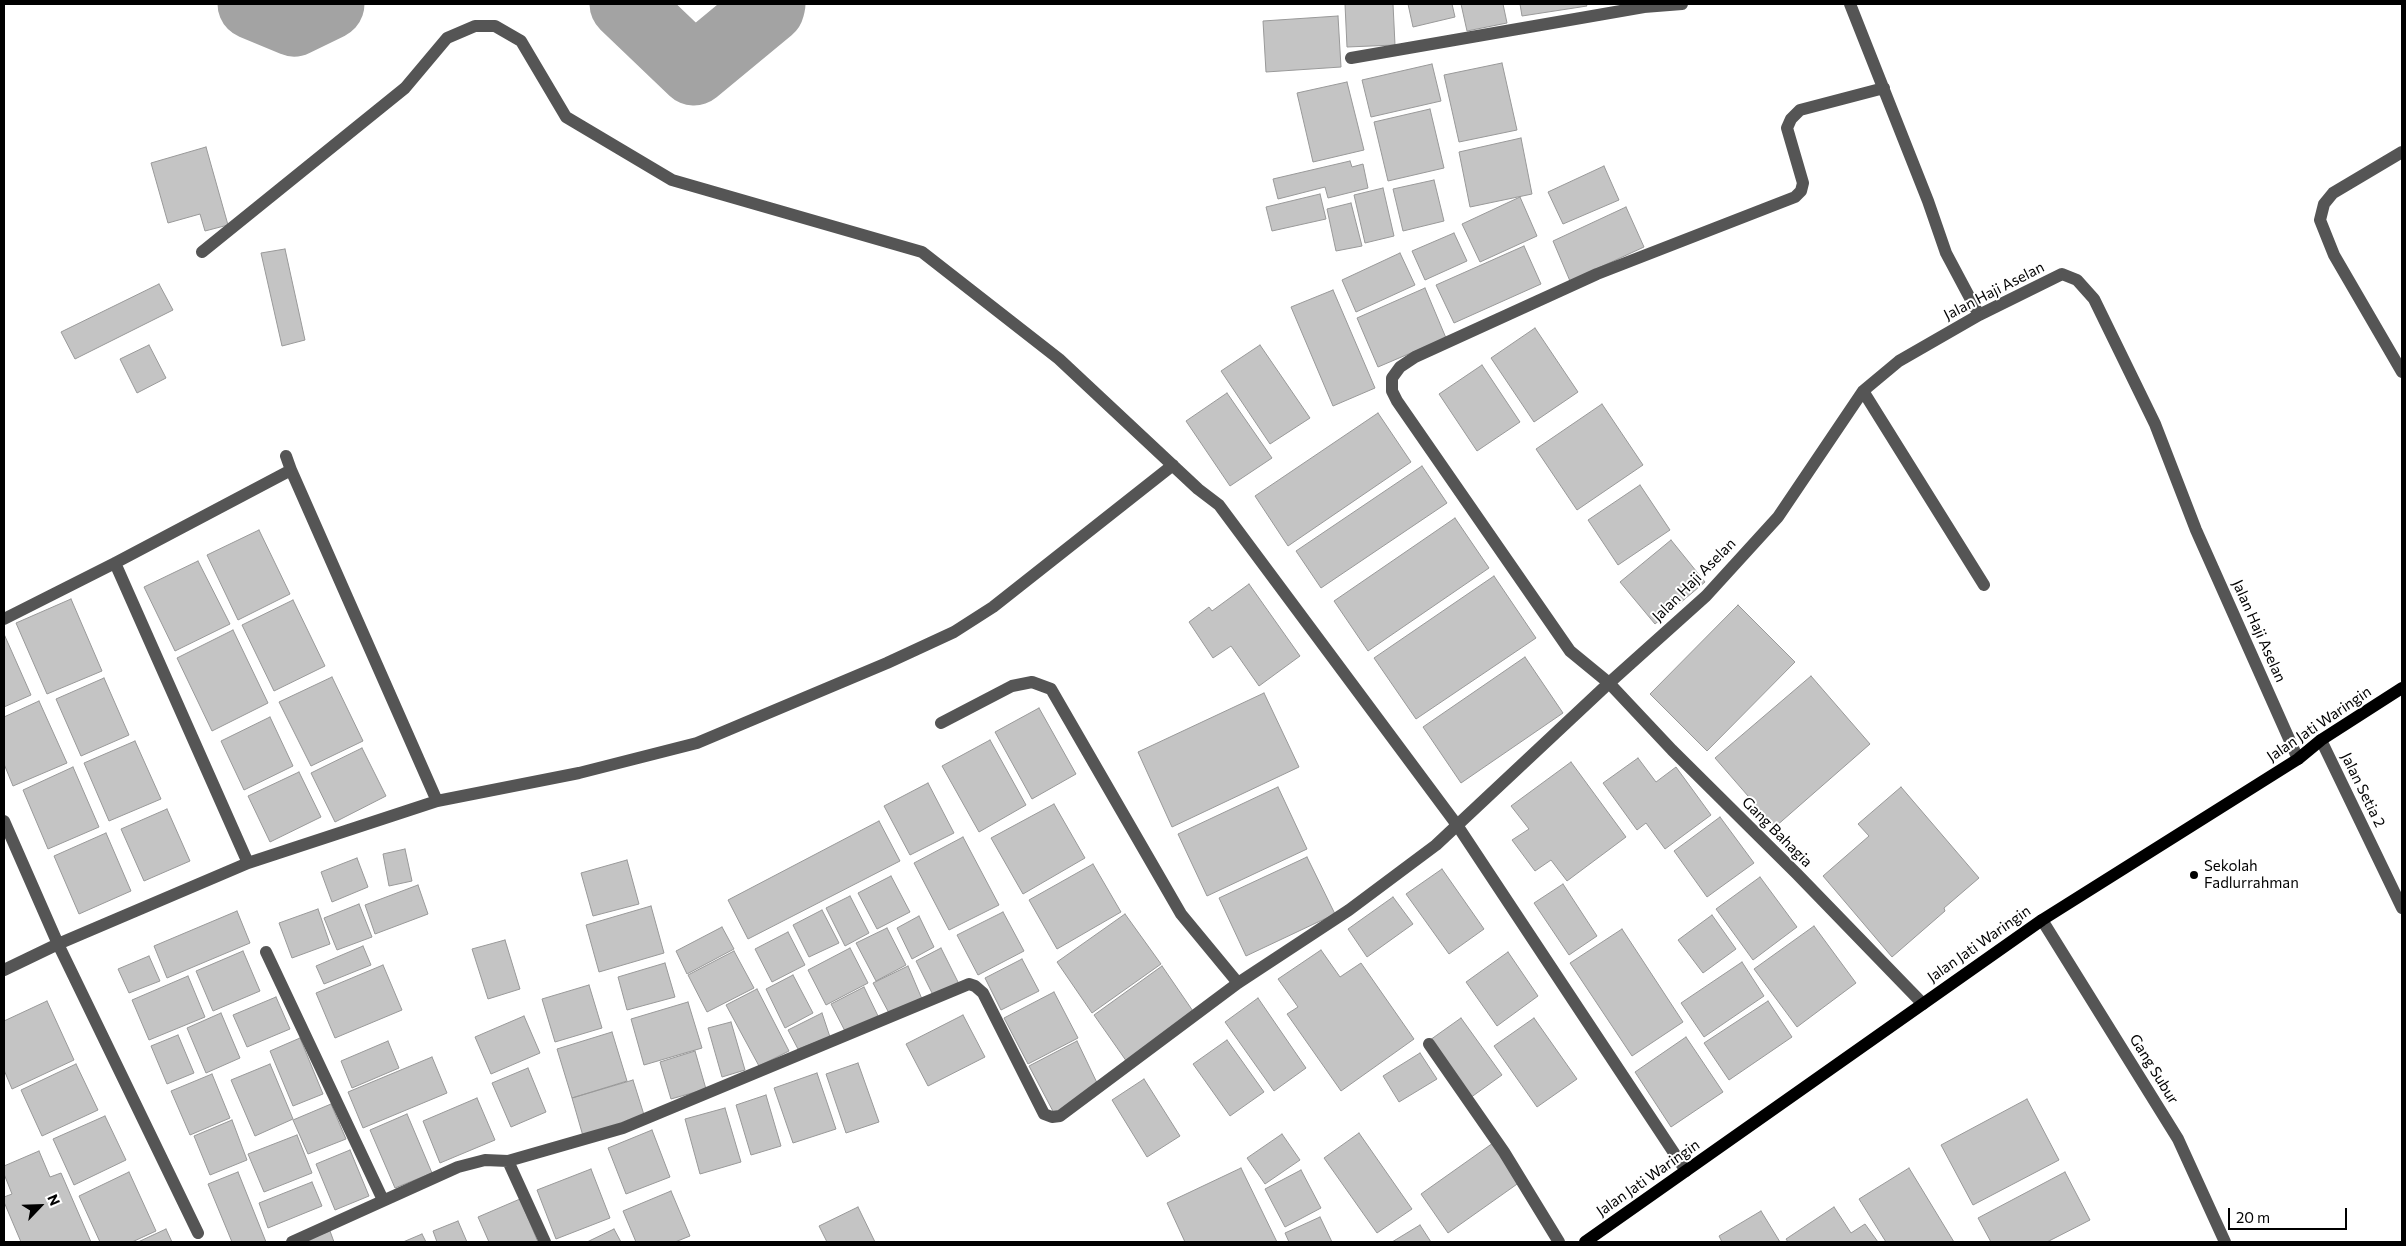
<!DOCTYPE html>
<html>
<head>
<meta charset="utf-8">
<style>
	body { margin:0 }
	#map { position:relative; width:2406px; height:1246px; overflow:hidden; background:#fff; font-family:Commissioner,sans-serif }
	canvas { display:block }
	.frame { position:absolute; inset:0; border:5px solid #000; pointer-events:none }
	.north { position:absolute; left:15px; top:1181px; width:50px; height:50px; -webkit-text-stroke:4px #fff; paint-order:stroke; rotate:66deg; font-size:14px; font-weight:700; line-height:20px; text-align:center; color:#000 }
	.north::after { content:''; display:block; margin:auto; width:18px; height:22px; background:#000; clip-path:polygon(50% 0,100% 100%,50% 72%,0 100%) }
	.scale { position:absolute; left:2228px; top:1208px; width:119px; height:22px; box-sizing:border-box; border:2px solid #000; border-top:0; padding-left:6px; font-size:15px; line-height:18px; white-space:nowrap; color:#000; -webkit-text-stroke:4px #fff; paint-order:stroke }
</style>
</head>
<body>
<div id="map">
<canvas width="2406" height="1246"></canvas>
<div class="frame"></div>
<div class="north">N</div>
<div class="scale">20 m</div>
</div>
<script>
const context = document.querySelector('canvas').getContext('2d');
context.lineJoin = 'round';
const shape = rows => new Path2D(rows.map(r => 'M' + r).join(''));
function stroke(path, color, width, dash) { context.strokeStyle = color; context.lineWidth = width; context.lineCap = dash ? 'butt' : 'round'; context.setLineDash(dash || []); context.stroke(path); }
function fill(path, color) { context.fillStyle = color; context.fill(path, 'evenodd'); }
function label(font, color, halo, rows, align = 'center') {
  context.font = font + ' Commissioner,sans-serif'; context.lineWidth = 4; context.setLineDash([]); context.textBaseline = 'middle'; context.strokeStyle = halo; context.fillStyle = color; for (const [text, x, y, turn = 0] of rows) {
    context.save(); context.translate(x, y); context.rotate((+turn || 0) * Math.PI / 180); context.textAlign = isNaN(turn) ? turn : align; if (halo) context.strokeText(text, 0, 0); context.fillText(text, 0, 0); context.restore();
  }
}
stroke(shape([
	[253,4,294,21,329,4],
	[625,4,694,70,769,8,770,4]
]), '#a3a3a3', 71);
const building = shape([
	[1345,4,1393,4,1395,45,1347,47,1345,4],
	[1408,4,1452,4,1455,17,1413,27,1408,4],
	[1461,4,1503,4,1507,23,1467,31,1461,4],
	[1520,4,1586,4,1587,6,1522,16,1520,4],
	[1338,16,1341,67,1266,72,1263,21,1338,16],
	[1502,63,1517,130,1459,142,1444,75,1502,63],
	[1432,64,1441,101,1371,117,1362,80,1432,64],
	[1347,82,1364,150,1313,162,1297,93,1347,82],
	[1430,109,1444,168,1388,181,1374,122,1430,109],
	[1521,138,1532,194,1470,207,1459,152,1521,138],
	[206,147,228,225,205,231,200,214,168,223,151,163,206,147],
	[1350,161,1352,167,1363,164,1368,188,1328,198,1325,187,1278,199,1273,179,1350,161],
	[1604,166,1619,200,1563,224,1548,192,1604,166],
	[1434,180,1444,221,1403,231,1393,189,1434,180],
	[1383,188,1394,236,1365,243,1354,195,1383,188],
	[1320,194,1326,219,1272,231,1266,207,1320,194],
	[1520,197,1537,236,1480,262,1462,224,1520,197],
	[1351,203,1362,246,1336,251,1327,209,1351,203],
	[1626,207,1644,247,1570,281,1553,241,1626,207],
	[1454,233,1467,261,1425,280,1412,251,1454,233],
	[1524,246,1541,284,1454,323,1436,285,1524,246],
	[285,249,305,340,282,346,261,253,285,249],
	[1400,253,1415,285,1356,312,1342,280,1400,253],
	[159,284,173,310,75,359,61,332,159,284],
	[1425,288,1446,338,1378,367,1357,318,1425,288],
	[1333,290,1375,388,1333,406,1291,307,1333,290],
	[1535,328,1578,392,1534,422,1491,358,1535,328],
	[149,345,166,378,137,393,120,359,149,345],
	[1260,345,1310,418,1270,444,1221,371,1260,345],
	[1482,365,1520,422,1477,451,1439,394,1482,365],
	[1227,393,1272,458,1230,486,1186,421,1227,393],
	[1602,404,1643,465,1577,510,1536,449,1602,404],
	[1378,413,1411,462,1288,546,1255,496,1378,413],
	[1422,466,1447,503,1321,588,1296,551,1422,466],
	[1640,485,1670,530,1618,565,1588,520,1640,485],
	[1455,518,1489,568,1368,651,1334,601,1455,518],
	[259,530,290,594,238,620,207,555,259,530],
	[1671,540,1705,582,1655,624,1620,582,1671,540],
	[198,561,230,624,175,651,144,587,198,561],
	[1494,576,1536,638,1416,719,1374,658,1494,576],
	[1249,584,1300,656,1259,686,1231,646,1213,658,1189,622,1209,607,1212,611,1249,584],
	[71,599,102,671,47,694,16,623,71,599],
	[293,600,325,666,274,691,242,625,293,600],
	[1738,605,1795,662,1707,751,1650,694,1738,605],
	[233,630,268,703,212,731,177,658,233,630],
	[4,634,31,695,4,707,4,634],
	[1525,657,1563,713,1461,783,1423,727,1525,657],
	[1811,676,1870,744,1775,827,1715,758,1811,676],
	[332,677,363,741,311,766,279,702,332,677],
	[104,678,129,735,81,756,56,699,104,678],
	[1264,693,1299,767,1172,827,1138,752,1264,693],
	[39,701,67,763,13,786,4,764,4,717,39,701],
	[1039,708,1076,774,1032,799,995,732,1039,708],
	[270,717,293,766,244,790,221,741,270,717],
	[990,740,1026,805,979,832,942,766,990,740],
	[135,741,161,799,109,821,84,763,135,741],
	[362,748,386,796,335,822,311,773,362,748],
	[1638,758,1656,782,1676,767,1711,815,1665,849,1646,823,1637,830,1603,783,1638,758],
	[1571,762,1626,837,1567,881,1551,860,1535,871,1512,840,1529,829,1511,806,1571,762],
	[73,767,99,827,48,849,23,790,73,767],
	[299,772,321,817,270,842,248,796,299,772],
	[928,783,954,833,910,855,884,806,928,783],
	[1278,787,1307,849,1207,896,1178,834,1278,787],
	[1901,787,1979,878,1944,908,1945,911,1892,957,1823,876,1869,836,1858,824,1901,787],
	[1054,804,1085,858,1023,894,991,838,1054,804],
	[167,809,190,861,144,881,121,829,167,809],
	[1720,817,1754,863,1707,897,1674,851,1720,817],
	[879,821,900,861,748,939,728,900,879,821],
	[106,833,131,891,79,914,54,856,106,833],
	[963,837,999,905,949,930,914,863,963,837],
	[405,849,412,881,389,886,383,854,405,849],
	[1307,857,1335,914,1246,956,1219,898,1307,857],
	[357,858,368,887,332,902,321,872,357,858],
	[627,860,639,904,593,916,581,873,627,860],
	[1093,864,1121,912,1057,949,1029,900,1093,864],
	[1442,869,1484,929,1449,954,1406,894,1442,869],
	[891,876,910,912,877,929,858,893,891,876],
	[1760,877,1797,927,1753,960,1716,909,1760,877],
	[1563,884,1597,936,1569,955,1534,903,1563,884],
	[418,885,428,914,375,934,365,905,418,885],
	[850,896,869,933,845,946,826,908,850,896],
	[1393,897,1413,924,1367,957,1348,929,1393,897],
	[359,904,372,937,337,950,324,918,359,904],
	[651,906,664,953,599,972,586,925,651,906],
	[318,909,330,944,292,958,279,923,318,909],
	[822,910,839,943,809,957,793,925,822,910],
	[237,911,250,943,167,978,154,946,237,911],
	[1003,912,1024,951,978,975,957,935,1003,912],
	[1125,914,1161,964,1092,1013,1057,962,1125,914],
	[1712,915,1736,949,1703,973,1678,940,1712,915],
	[919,916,934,947,912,959,897,928,919,916],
	[1814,926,1856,983,1797,1027,1754,969,1814,926],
	[722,927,734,949,687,974,676,951,722,927],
	[887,928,906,965,876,981,856,943,887,928],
	[1622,929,1683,1022,1632,1056,1570,963,1622,929],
	[788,932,805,965,772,982,755,949,788,932],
	[505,940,520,989,488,999,472,949,505,940],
	[363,946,371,965,324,984,316,966,363,946],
	[850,948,868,983,826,1005,808,970,850,948],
	[941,948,959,984,934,997,916,961,941,948],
	[1321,950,1340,977,1361,963,1414,1039,1341,1091,1287,1014,1298,1007,1278,979,1321,950],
	[243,951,260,991,213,1011,196,971,243,951],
	[734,951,754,988,707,1012,688,975,734,951],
	[1508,952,1538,996,1497,1026,1466,982,1508,952],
	[149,956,160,981,129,993,118,969,149,956],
	[1022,959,1039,991,1001,1010,985,978,1022,959],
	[1742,962,1764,996,1704,1037,1681,1003,1742,962],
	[665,963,675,997,627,1010,618,977,665,963],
	[383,965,402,1010,335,1038,316,993,383,965],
	[908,966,922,999,890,1015,873,983,908,966],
	[1162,966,1195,1014,1127,1062,1094,1015,1162,966],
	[793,975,813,1013,785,1028,766,989,793,975],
	[188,976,205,1017,149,1040,132,1000,188,976],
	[589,985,602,1028,555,1042,542,999,589,985],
	[864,987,879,1018,846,1033,831,1004,864,987],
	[757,989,789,1051,759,1066,726,1005,757,989],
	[1054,992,1078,1038,1028,1064,1004,1018,1054,992],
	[276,997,290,1029,247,1047,233,1015,276,997],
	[1258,998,1306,1068,1274,1091,1225,1022,1258,998],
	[47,1001,74,1060,12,1089,4,1070,4,1021,47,1001],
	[1768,1001,1792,1037,1729,1080,1704,1043,1768,1001],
	[688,1002,702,1048,644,1065,631,1019,688,1002],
	[221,1013,240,1058,206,1073,187,1028,221,1013],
	[822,1013,830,1037,798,1049,788,1030,822,1013],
	[963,1015,985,1057,928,1086,906,1044,963,1015],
	[524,1016,540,1053,491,1074,475,1037,524,1016],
	[1461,1018,1502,1075,1470,1098,1430,1040,1461,1018],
	[1534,1018,1577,1079,1537,1107,1494,1046,1534,1018],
	[731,1022,745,1070,722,1077,708,1028,731,1022],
	[612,1032,627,1081,572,1098,557,1049,612,1032],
	[178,1035,194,1073,167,1084,151,1046,178,1035],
	[1686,1037,1723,1092,1671,1127,1635,1072,1686,1037],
	[300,1038,323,1094,293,1106,270,1051,300,1038],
	[1227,1040,1264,1092,1230,1116,1193,1064,1227,1040],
	[388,1041,399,1068,352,1088,341,1061,388,1041],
	[1077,1041,1099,1087,1055,1115,1029,1066,1077,1041],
	[695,1051,706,1089,671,1099,660,1062,695,1051],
	[1420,1053,1437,1079,1399,1102,1383,1076,1420,1053],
	[432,1057,447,1093,363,1128,348,1092,432,1057],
	[858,1063,879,1122,846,1133,826,1074,858,1063],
	[76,1064,98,1110,42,1136,21,1090,76,1064],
	[270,1064,293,1119,255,1136,231,1080,270,1064],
	[528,1068,546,1112,511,1127,492,1083,528,1068],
	[817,1073,836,1129,793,1143,774,1088,817,1073],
	[212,1074,230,1118,190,1135,171,1091,212,1074],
	[1144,1079,1180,1136,1147,1157,1112,1100,1144,1079],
	[633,1080,645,1118,583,1136,572,1098,633,1080],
	[766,1095,781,1146,751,1155,736,1105,766,1095],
	[477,1098,495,1140,440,1163,423,1121,477,1098],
	[2027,1099,2059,1160,1973,1205,1941,1145,2027,1099],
	[331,1104,346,1139,308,1154,293,1120,331,1104],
	[725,1108,741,1162,700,1174,685,1119,725,1108],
	[407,1114,432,1173,395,1188,370,1130,407,1114],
	[105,1116,126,1160,74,1185,53,1139,105,1116],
	[232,1120,247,1160,210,1175,194,1136,232,1120],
	[652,1130,670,1177,626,1194,608,1148,652,1130],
	[1359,1133,1412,1209,1377,1233,1324,1158,1359,1133],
	[1282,1134,1300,1160,1265,1184,1247,1158,1282,1134],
	[297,1135,312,1173,264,1192,248,1154,297,1135],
	[1493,1143,1520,1182,1448,1233,1421,1194,1493,1143],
	[350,1150,369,1196,335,1210,316,1164,350,1150],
	[39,1151,50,1177,61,1173,91,1242,21,1242,4,1202,4,1197,12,1194,4,1174,4,1166,39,1151],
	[1241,1168,1277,1242,1185,1242,1167,1203,1241,1168],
	[1909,1168,1954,1242,1886,1242,1859,1199,1909,1168],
	[591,1169,610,1218,556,1239,537,1190,591,1169],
	[1301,1170,1321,1208,1285,1227,1265,1189,1301,1170],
	[129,1172,156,1231,132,1242,100,1242,79,1196,129,1172],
	[238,1172,266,1242,232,1242,208,1184,238,1172],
	[2065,1172,2090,1220,2047,1242,1991,1242,1978,1218,2065,1172],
	[312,1182,322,1206,268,1228,259,1203,312,1182],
	[671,1191,690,1236,675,1242,636,1242,623,1211,671,1191],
	[520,1199,538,1242,489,1242,478,1217,520,1199],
	[858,1207,875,1242,827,1242,819,1226,858,1207],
	[1834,1207,1851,1233,1865,1224,1878,1242,1788,1242,1786,1239,1834,1207],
	[1761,1211,1780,1242,1722,1242,1719,1236,1761,1211],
	[1320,1217,1332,1242,1289,1242,1285,1233,1320,1217],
	[458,1221,467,1242,437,1242,433,1231,458,1221],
	[1420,1225,1431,1242,1392,1242,1420,1225],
	[166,1229,172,1242,138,1242,166,1229],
	[614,1229,621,1242,587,1242,614,1229],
	[330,1231,334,1242,302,1242,330,1231],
	[422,1234,426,1242,403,1242,422,1234]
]);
fill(building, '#c4c4c4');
stroke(building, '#999', 1);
stroke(shape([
	[1850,4,1928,201,1946,253,1979,315],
	[1351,58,1644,7,1682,4],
	[1884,88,1800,110,1791,119,1787,128,1803,183,1801,191,1795,197,1597,274,1415,357,1400,367,1392,378,1392,391,1397,401,1570,651,1609,683,1672,750,1797,874,1923,1004],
	[2402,152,2333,193,2324,204,2320,220,2334,255,2402,372],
	[202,252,405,88,447,38,475,26,495,26,521,41,566,117,672,180,922,252,1059,359,1198,489,1219,505,1457,825,1686,1171],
	[1863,391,1984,585],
	[286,456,291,470],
	[115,563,248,863],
	[4,619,115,563,291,470,437,801],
	[941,723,1012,686,1032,682,1051,689,1181,914,1238,983],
	[2321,740,2402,908],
	[4,821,58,944,198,1233],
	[2042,920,2178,1139,2225,1242],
	[266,952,383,1200],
	[4,970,58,944,248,863,437,801,579,773,697,743,887,663,954,632,993,607,1173,465],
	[1429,1044,1504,1152,1559,1242],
	[508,1161,623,1128,969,984,975,986,983,993,1044,1114,1052,1117,1060,1116,1238,983,1349,910,1436,845,1609,683,1706,596,1778,517,1863,391,1899,361,1979,315,2062,274,2077,280,2094,299,2155,424,2196,530,2298,759],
	[292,1242,458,1167,485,1160,508,1161,545,1242]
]), '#555', 12);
stroke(shape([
	[1585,1242,2042,920,2298,759,2321,740,2402,688]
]), '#000', 12);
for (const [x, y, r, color] of [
	[2194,875,5,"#000"]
]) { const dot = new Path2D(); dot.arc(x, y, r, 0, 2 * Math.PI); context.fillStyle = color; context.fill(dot); stroke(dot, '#fff', 2); }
label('15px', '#000', '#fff', [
	["Jalan Haji Aselan",1994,291,-27],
	["Jalan Haji Aselan",1694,580,-45],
	["Jalan Haji Aselan",2259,631,66],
	["Jalan Jati Waringin",2319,724,-34],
	["Jalan Setia 2",2363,790,64],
	["Gang Bahagia",1777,832,45],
	["Jalan Jati Waringin",1979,944,-35],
	["Gang Subur",2154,1069,58],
	["Jalan Jati Waringin",1648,1178,-35]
]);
label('15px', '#000', '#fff', [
	["Sekolah",2204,866],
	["Fadlurrahman",2204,883]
], 'left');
</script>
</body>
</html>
